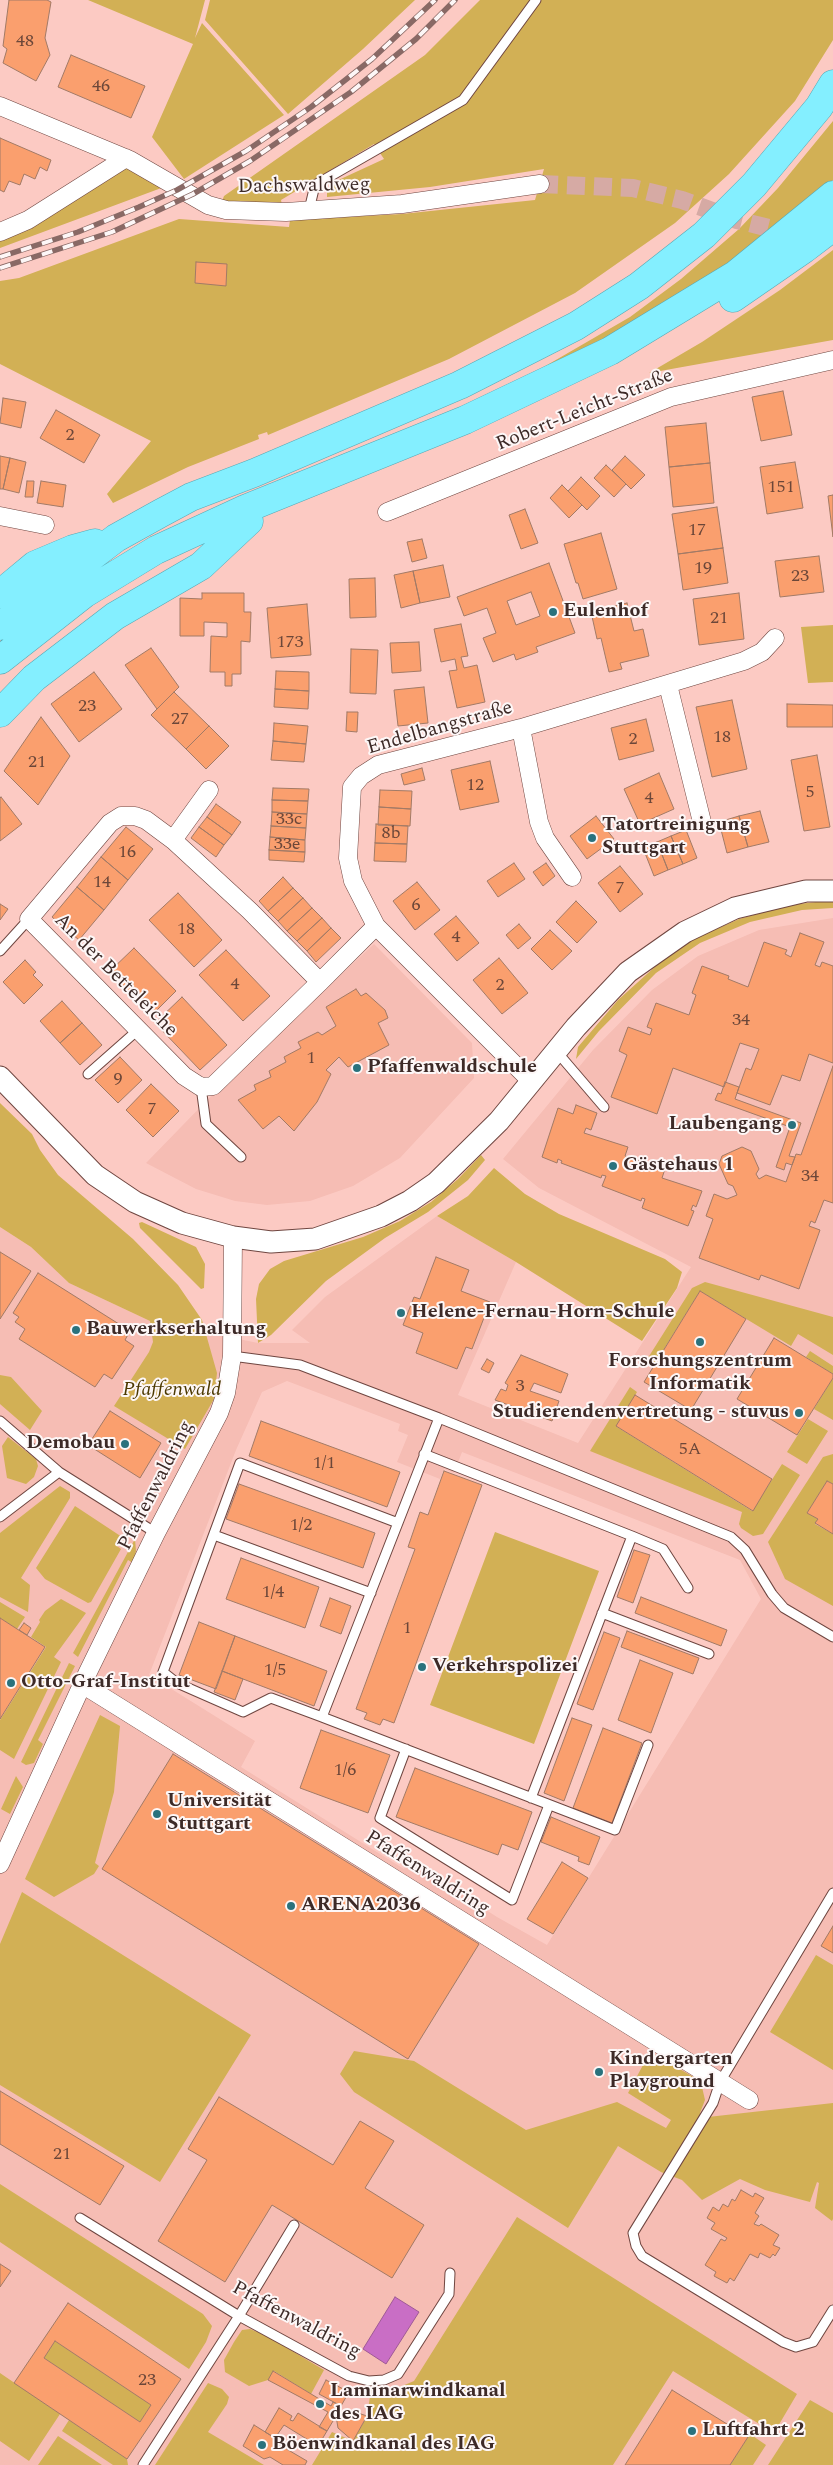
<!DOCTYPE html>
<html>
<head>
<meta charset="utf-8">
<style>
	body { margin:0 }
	canvas { display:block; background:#fccac3 }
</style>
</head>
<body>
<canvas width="833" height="2465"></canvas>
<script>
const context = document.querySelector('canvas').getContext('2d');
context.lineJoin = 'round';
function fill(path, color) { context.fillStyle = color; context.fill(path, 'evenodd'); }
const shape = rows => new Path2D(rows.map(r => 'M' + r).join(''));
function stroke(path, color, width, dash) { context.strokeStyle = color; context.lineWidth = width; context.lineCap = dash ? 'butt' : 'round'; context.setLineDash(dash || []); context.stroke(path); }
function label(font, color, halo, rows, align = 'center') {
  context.font = font + ' Spectral,serif'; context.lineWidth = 4; context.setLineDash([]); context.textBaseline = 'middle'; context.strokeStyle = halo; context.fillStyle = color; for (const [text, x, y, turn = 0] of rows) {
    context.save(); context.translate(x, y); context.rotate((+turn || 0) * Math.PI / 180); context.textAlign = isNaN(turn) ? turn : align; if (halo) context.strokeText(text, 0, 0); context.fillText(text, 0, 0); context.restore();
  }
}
fill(shape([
	[833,918,833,2465,0,2465,0,1227,31,1247,69,1283,150,1321,258,1343,310,1343,292,1330,325,1297,437,1216,516,1262,458,1395,578,1443,691,1267,539,1188,503,1159,593,1050,652,990,698,956,759,930],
	[287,1381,400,1424,398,1431,408,1435,397,1462,440,1479,444,1469,454,1473,462,1452,740,1560,761,1599,547,1945,497,1917,409,1860,404,1869,241,1767,255,1741,149,1675,236,1450,262,1392],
	[374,944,472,1043,474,1078,400,1158,353,1186,310,1201,267,1205,235,1201,196,1189,146,1163,215,1092]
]), '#f6bdb4');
fill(shape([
	[88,0,205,0,195,38,202,23,284,115,184,179,152,137,193,44],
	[210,0,415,0,363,49,288,114,205,20],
	[480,0,833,0,833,40,795,101,729,174,675,223,575,293,449,359,268,435,267,432,258,435,259,439,188,467,113,503,107,494,151,441,0,364,0,281,19,278,179,219,289,227,290,220,402,214,535,200,544,169,430,187,327,197,327,192,332,183,384,159,374,144,281,200,282,205,221,204,224,196,425,55],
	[833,121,833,180,788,221,753,248,641,325,523,379,630,317,681,279,739,229,778,188],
	[128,167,164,187,0,248,0,240],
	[833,250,833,340,649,373,702,342,780,290],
	[833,625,833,682,808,683,801,627],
	[833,900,833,908,802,910,750,922,700,943,656,973,599,1031,576,1059,578,1047,618,1000,657,965,694,939,739,919,790,905],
	[0,1103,32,1134,40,1150,58,1175,133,1239,178,1285,202,1320,217,1373,214,1399,185,1449,114,1406,149,1352,153,1342,150,1321,69,1283,31,1247,0,1227],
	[481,1155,485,1160,468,1180,428,1212,385,1238,326,1281,271,1335,258,1343,256,1299,259,1284,270,1269,284,1261,363,1237,400,1221,431,1202,458,1179],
	[494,1168,525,1194,559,1214,665,1259,682,1272,677,1288,642,1341,516,1262,437,1216,468,1196],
	[142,1222,196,1247,205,1264,204,1288,201,1289,140,1228,139,1223],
	[705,1282,833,1317,833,1355,798,1334,791,1346,700,1291,654,1365,646,1361,692,1288],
	[810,1351,833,1366,833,1374,806,1357],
	[0,1375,11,1377,42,1411,30,1430,0,1404],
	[833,1378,833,1420,814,1409],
	[630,1387,637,1392,617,1427,752,1511,782,1464,800,1475,763,1534,753,1536,741,1528,739,1524,742,1512,590,1451],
	[808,1419,828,1431,807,1464,787,1452],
	[8,1437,36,1459,38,1466,34,1477,26,1484,7,1478,2,1446],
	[833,1454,833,1484,827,1481,807,1513,818,1519,815,1524,833,1534,833,1606,785,1579,768,1542,823,1457],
	[60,1486,70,1492,70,1498,21,1578,30,1585,28,1612,0,1597,0,1533],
	[75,1506,122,1537,117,1546,121,1549,91,1602,88,1603,45,1579,36,1568],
	[495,1532,599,1571,534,1744,430,1705],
	[135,1539,136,1551,133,1563,128,1560,78,1657,73,1653],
	[61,1599,86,1613,54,1657,61,1662,14,1759,0,1750,0,1720,46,1647,31,1637,40,1622,39,1620,45,1611],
	[0,1602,25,1617,17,1629,0,1618],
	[69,1663,75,1666,38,1740,43,1744,34,1763,26,1765,21,1762],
	[100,1715,120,1726,114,1792,95,1863,99,1866,94,1874,54,1897,25,1879],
	[16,1776,23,1787,10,1814,1,1809],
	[22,1892,251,2035,160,2182,0,2085,0,1944],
	[816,1955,833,1965,833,2070,770,2032],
	[354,2051,414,2061,526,2130,617,2102,666,2128,671,2120,628,2093,650,2052,697,2079,702,2087,705,2100,700,2113,708,2117,833,2103,833,2219,832,2221,815,2208,819,2183,817,2182,810,2202,765,2190,740,2179,702,2200,682,2180,661,2172,618,2146,568,2228,354,2092,340,2074],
	[0,2184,203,2314,212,2326,206,2342,189,2369,0,2242],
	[517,2217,797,2394,774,2433,673,2371,613,2465,312,2465,332,2432,353,2441,367,2416,371,2390,395,2389,414,2381],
	[250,2329,267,2336,324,2370,311,2394,274,2371,268,2380,249,2386,225,2372,224,2360,234,2342,242,2330],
	[55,2341,151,2405,140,2422,44,2358],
	[0,2373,60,2414,29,2461,0,2441],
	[208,2383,222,2389,229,2397,227,2404,208,2432,264,2465,155,2465],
	[810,2400,833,2413,833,2465,768,2465],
	[69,2420,127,2459,128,2465,113,2465,62,2431],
	[750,2434,766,2445,753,2465,730,2465],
	[58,2436,102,2465,38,2465]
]), '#d2b055');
const water = shape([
	[395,2297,419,2312,386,2364,363,2349,395,2297]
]);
fill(water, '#c96ec5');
stroke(water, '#9f5a96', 1);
const building = shape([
	[9,0,47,0,51,2,45,38,50,55,36,81,3,63,7,49,3,46,9,0],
	[71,55,145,86,131,118,58,87,71,55],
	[0,138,51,160,47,171,40,167,35,179,24,174,20,185,9,181,4,192,0,190,0,138],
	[196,262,227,264,226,286,195,283,196,262],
	[783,391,792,435,761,441,752,397,783,391],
	[3,398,26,402,21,428,0,423,3,398],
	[56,410,100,435,84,463,40,438,56,410],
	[706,423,710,463,669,467,665,427,706,423],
	[0,456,10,458,3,489,0,489,0,456],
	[625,456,645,475,631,489,612,470,625,456],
	[10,458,26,462,19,493,3,489,10,458],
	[795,462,803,508,767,514,760,467,795,462],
	[710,463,714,503,673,507,669,467,710,463],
	[606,465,626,484,614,497,594,478,606,465],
	[581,477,600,496,587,510,568,491,581,477],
	[27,481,34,481,33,497,25,497,27,481],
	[41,481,66,485,63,507,37,503,41,481],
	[562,485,582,505,569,518,550,498,562,485],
	[833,495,833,537,828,496,833,495],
	[717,507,723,548,678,554,672,514,717,507],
	[525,509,538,543,521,549,509,515,525,509],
	[601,533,617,589,583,599,578,583,576,583,564,544,601,533],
	[422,539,427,558,412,562,407,542,422,539],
	[723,548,728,583,683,590,678,554,723,548],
	[819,556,824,592,780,597,775,561,819,556],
	[549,563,575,633,536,647,538,652,516,660,514,654,493,662,483,638,496,633,487,608,464,616,457,597,549,563],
	[531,592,540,616,516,625,507,601,531,592],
	[443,565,450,597,420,603,413,571,443,565],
	[413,571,420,603,401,608,394,575,413,571],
	[375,578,376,617,350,618,349,579,375,578],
	[202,593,244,593,244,612,251,612,250,642,241,641,241,674,232,674,232,686,225,686,225,672,210,672,211,636,227,637,227,623,204,622,204,636,180,636,180,598,202,599,202,593],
	[739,593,744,639,699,645,693,599,739,593],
	[627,603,634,631,643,629,649,656,620,663,622,669,609,672,601,638,597,639,591,612,627,603],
	[307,604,311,655,271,658,267,608,307,604],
	[461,624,468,656,461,657,464,668,477,665,485,702,457,708,449,671,457,670,455,659,441,662,434,629,461,624],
	[419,642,421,671,392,673,390,643,419,642],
	[151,648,179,687,157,709,125,665,151,648],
	[351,649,378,650,376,694,350,693,351,649],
	[276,671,309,672,309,691,275,689,276,671],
	[94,672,122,709,79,742,51,704,94,672],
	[424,687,428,723,398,726,394,690,424,687],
	[275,689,309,691,308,709,274,707,275,689],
	[174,692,209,726,186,749,151,715,174,692],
	[732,700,747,769,712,777,696,707,732,700],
	[787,704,833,705,833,727,787,727,787,704],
	[347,712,358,712,357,732,346,731,347,712],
	[41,717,70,756,38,805,4,771,41,717],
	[646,719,654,751,619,760,611,728,646,719],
	[274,723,308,726,306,744,273,741,274,723],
	[209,726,229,746,206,769,186,749,209,726],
	[273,741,306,744,304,762,271,760,273,741],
	[817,755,830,827,804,831,791,760,817,755],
	[490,761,499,802,460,810,451,770,490,761],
	[422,768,425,780,404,785,401,774,422,768],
	[659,773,674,809,640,824,624,789,659,773],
	[273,788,309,789,308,801,272,800,273,788],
	[380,790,412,791,411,809,379,807,380,790],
	[1,797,22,824,0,841,0,798,1,797],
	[272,800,308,801,307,814,272,812,272,800],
	[216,804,241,822,232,835,207,817,216,804],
	[379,807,411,809,410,826,378,825,379,807],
	[760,811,769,842,748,847,739,816,760,811],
	[272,812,307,814,306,828,271,826,272,812],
	[596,816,614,839,587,859,570,836,596,816],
	[739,816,748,847,727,853,719,822,739,816],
	[207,817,232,835,224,845,199,827,207,817],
	[376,824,408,826,407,844,375,843,376,824],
	[271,826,306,828,305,840,270,837,271,826],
	[126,827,153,849,128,880,101,857,126,827],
	[199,827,224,845,216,857,191,838,199,827],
	[686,830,697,858,683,864,671,836,686,830],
	[671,836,683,864,668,870,657,842,671,836],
	[270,837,305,840,305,852,269,850,270,837],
	[657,842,668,870,654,876,643,848,657,842],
	[375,843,407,844,406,862,374,861,375,843],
	[269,850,305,852,304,862,269,860,269,850],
	[101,857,128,880,104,910,77,887,101,857],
	[514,863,525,879,498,897,487,881,514,863],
	[546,863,555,876,543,886,533,872,546,863],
	[620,866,643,894,620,912,598,883,620,866],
	[283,877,293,888,268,911,259,901,283,877],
	[417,882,440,910,415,930,393,901,417,882],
	[77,887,104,910,79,940,52,917,77,887],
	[293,888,303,898,278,921,268,911,293,888],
	[178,893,222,940,194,967,149,920,178,893],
	[303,898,312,908,287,931,278,921,303,898],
	[576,901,597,922,577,943,556,922,576,901],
	[0,904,8,909,0,920,0,904],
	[312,908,322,918,297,941,287,931,312,908],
	[456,916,479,943,457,961,434,934,456,916],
	[322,918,331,928,307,951,297,941,322,918],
	[519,924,531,938,518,949,506,935,519,924],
	[331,928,341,938,316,962,307,951,331,928],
	[550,930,572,951,552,970,531,949,550,930],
	[800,933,824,942,815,965,820,967,822,962,833,966,833,1063,809,1054,800,1081,782,1075,770,1105,737,1093,746,1068,751,1070,759,1049,740,1043,724,1087,673,1068,657,1114,611,1097,627,1055,619,1051,628,1027,650,1035,652,1029,647,1027,656,1003,689,1015,696,995,692,993,702,966,729,976,728,979,748,987,764,942,787,950,785,954,791,957,800,933],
	[134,948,176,991,151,1016,108,973,134,948],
	[226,950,270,996,243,1021,199,975,226,950],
	[499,958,528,993,502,1014,473,980,499,958],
	[25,960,36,972,33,975,43,985,24,1004,3,982,25,960],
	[356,989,361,996,366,993,385,1010,388,1018,378,1023,389,1045,348,1067,339,1057,326,1070,331,1074,317,1102,294,1131,279,1116,263,1129,238,1100,256,1090,254,1085,271,1077,269,1071,286,1062,284,1057,301,1048,298,1042,318,1032,322,1035,336,1026,326,1007,356,989],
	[182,997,227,1045,200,1070,155,1023,182,997],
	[62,1001,82,1023,60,1043,40,1021,62,1001],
	[82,1023,102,1045,80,1065,60,1043,82,1023],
	[120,1057,142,1080,118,1103,95,1080,120,1057],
	[833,1066,833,1203,824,1200,815,1223,811,1221,809,1226,820,1230,799,1289,761,1275,759,1280,699,1258,713,1219,706,1216,714,1194,727,1199,737,1195,733,1186,728,1184,719,1164,722,1156,742,1147,751,1151,759,1169,756,1174,759,1179,766,1175,786,1182,796,1154,801,1155,833,1066],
	[725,1082,739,1087,735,1099,801,1123,789,1156,795,1157,792,1165,786,1163,784,1170,776,1167,790,1127,715,1100,718,1093,721,1094,725,1082],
	[151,1084,179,1111,153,1137,126,1110,151,1084],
	[576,1105,597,1113,591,1130,586,1128,584,1133,628,1147,625,1156,665,1169,662,1178,702,1191,696,1207,693,1205,691,1210,694,1211,688,1226,642,1208,645,1199,642,1198,641,1201,602,1186,606,1176,602,1175,601,1178,561,1163,562,1161,558,1159,557,1163,542,1157,558,1108,573,1114,576,1105],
	[0,1252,31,1271,0,1319,0,1252],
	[436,1257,469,1270,461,1291,490,1302,472,1349,466,1347,457,1369,416,1353,423,1333,403,1325,414,1297,420,1299,436,1257],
	[38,1273,130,1331,125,1340,134,1346,112,1379,104,1374,95,1387,19,1339,25,1329,15,1322,19,1317,13,1313,38,1273],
	[700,1291,746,1319,691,1410,644,1382,700,1291],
	[774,1338,833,1374,833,1378,797,1435,737,1399,774,1338],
	[521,1355,568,1374,561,1393,534,1383,530,1391,559,1401,552,1421,495,1400,501,1389,506,1391,508,1385,505,1383,521,1355],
	[487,1359,494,1363,489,1373,481,1369,487,1359],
	[635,1395,772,1479,753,1511,616,1426,635,1395],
	[110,1411,161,1443,140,1478,88,1445,110,1411],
	[261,1421,400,1472,387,1507,249,1456,261,1421],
	[444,1471,482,1485,394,1723,383,1719,380,1725,364,1719,367,1713,356,1709,415,1549,408,1547,420,1512,428,1515,444,1471],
	[827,1481,833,1484,833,1534,815,1523,818,1519,807,1513,827,1481],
	[239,1484,375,1533,363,1568,226,1519,239,1484],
	[634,1550,650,1555,633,1603,617,1597,634,1550],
	[241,1558,319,1587,305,1628,226,1599,241,1558],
	[641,1597,727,1630,721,1646,635,1613,641,1597],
	[330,1598,351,1606,341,1634,320,1626,330,1598],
	[0,1618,45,1647,0,1719,0,1618],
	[199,1622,235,1636,216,1689,179,1675,199,1622],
	[24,1623,31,1628,27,1635,19,1630,24,1623],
	[627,1631,699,1658,693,1674,621,1647,627,1631],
	[604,1632,620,1638,593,1710,577,1704,604,1632],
	[235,1636,327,1671,314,1706,222,1671,235,1636],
	[640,1660,673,1673,651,1733,618,1720,640,1660],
	[222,1671,243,1679,235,1700,214,1692,222,1671],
	[572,1718,592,1725,564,1801,544,1793,572,1718],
	[603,1728,642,1743,612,1823,573,1808,603,1728],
	[321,1730,390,1755,368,1813,300,1788,321,1730],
	[173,1754,479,1944,408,2059,102,1869,173,1754],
	[415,1768,532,1812,518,1850,502,1844,498,1855,396,1817,415,1768],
	[551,1817,600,1837,589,1865,578,1861,579,1857,541,1842,551,1817],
	[562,1862,588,1878,553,1934,527,1919,562,1862],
	[833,1926,833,1953,821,1946,833,1926],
	[0,2091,124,2166,100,2205,0,2144,0,2091],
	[219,2097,333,2165,360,2121,394,2141,365,2188,424,2225,392,2278,272,2205,225,2282,158,2241,207,2160,188,2149,219,2097],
	[741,2190,753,2197,755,2193,764,2198,755,2213,759,2216,754,2224,759,2226,761,2224,779,2235,773,2245,780,2248,775,2256,773,2254,770,2258,760,2253,758,2258,750,2254,734,2281,730,2278,727,2283,714,2276,716,2272,705,2265,721,2239,725,2241,727,2238,711,2229,715,2223,707,2218,713,2207,719,2211,723,2204,728,2207,732,2199,735,2201,741,2190],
	[0,2264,11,2271,0,2287,0,2264],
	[68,2303,181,2379,127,2459,14,2383,68,2303],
	[55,2341,151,2405,140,2422,44,2358,55,2341],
	[273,2371,331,2406,333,2402,341,2406,337,2412,349,2410,367,2416,353,2441,338,2428,336,2416,327,2431,319,2427,328,2412,268,2380,273,2371],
	[326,2380,349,2392,341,2406,319,2394,326,2380],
	[672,2390,748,2437,730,2465,625,2465,672,2390],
	[279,2408,292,2416,290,2420,293,2421,298,2413,327,2431,318,2446,284,2425,275,2438,265,2432,279,2408],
	[254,2425,275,2438,278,2444,307,2461,305,2465,283,2465,270,2457,264,2459,243,2446,254,2425]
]);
fill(building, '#fa9f6e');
stroke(building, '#a27a66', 1);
stroke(shape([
	[540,184,633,188,682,200,737,220,793,234]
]), '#d6aaa4', 18, [18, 9]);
const service = shape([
	[309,210,315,185,463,100,536,0],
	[0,951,29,919],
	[557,1052,604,1107],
	[88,1074,139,1029],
	[201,1087,206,1124,241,1157],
	[232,1356,300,1365,439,1418,731,1537,745,1550,772,1594,784,1608,833,1637],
	[439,1418,322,1717,615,1830,648,1745],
	[0,1421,59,1472,156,1533],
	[424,1454,632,1536,531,1798],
	[0,1517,59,1472],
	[214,1535,371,1593],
	[632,1536,663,1549,688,1588],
	[602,1613,709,1654],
	[322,1717,271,1698,243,1712,177,1683,163,1672,240,1463,398,1523],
	[406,1749,380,1818,512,1900,549,1805],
	[833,1893,720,2082,713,2103,633,2233,636,2246,642,2256,783,2342,796,2347,813,2342,833,2310],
	[80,2218,239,2316,349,2376,369,2381,384,2380,398,2374,449,2294,450,2273],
	[143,2465,239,2316,294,2225]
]);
const minor = shape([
	[0,106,130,160,208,205,226,210,286,212,402,204,540,184],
	[0,232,28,220,126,158],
	[387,512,671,397,833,360],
	[0,516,45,525],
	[668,685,702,822],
	[521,728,539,822,545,838,572,877],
	[173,840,209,790],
	[320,982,250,911,173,840,146,820,135,816,121,816,110,823,29,919,184,1076,201,1087,213,1086,320,982,376,926],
	[532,1082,376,926,353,881,348,858,352,787,361,776,378,765,521,728,744,661,762,652,775,638],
	[82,1684,749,2100],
	[0,1864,87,1674,156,1533,219,1413,226,1393,232,1356,233,1237]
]);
const tertiary = shape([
	[0,1077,95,1175,135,1202,182,1223,233,1237,271,1242,315,1239,381,1216,410,1201,436,1183,499,1121,576,1027,628,972,685,932,735,908,806,891,833,891]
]);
const trunk = shape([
	[733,298,804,249,833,227],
	[0,594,35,565,73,549,95,543],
	[0,626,116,538,161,513,191,497,254,473,460,385,576,326,639,286,704,235,754,185,819,107,833,84],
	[0,660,84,594,156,550,245,509,465,420,610,351,735,275,833,195],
	[0,713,34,678,115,616,201,566,249,521]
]);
stroke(service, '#6f4640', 11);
stroke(minor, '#6f4640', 19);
stroke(tertiary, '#6f4640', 23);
stroke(trunk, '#58a7b3', 29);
stroke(service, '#fff', 9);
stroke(minor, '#fff', 18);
stroke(tertiary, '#fff', 21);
stroke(trunk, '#84efff', 28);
const rail = shape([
	[0,257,78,232,139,207,177,190,246,151,311,107,372,59,435,0],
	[0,268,112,232,193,194,250,161,351,92,416,39,455,0]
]);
stroke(rail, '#896965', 5.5);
stroke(rail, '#fdf7f7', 4, [11]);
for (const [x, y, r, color] of [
	[553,612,5,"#2a727d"],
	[592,838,5,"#2a727d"],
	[357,1068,5,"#2a727d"],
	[792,1125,5,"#2a727d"],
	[613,1166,5,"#2a727d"],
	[401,1313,5,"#2a727d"],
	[76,1330,5,"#2a727d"],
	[700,1342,5,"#2a727d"],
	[799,1413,5,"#2a727d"],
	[125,1444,5,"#2a727d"],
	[422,1667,5,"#2a727d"],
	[11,1683,5,"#2a727d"],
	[157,1814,5,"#2a727d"],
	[291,1906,5,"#2a727d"],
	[599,2072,5,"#2a727d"],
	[320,2404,5,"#2a727d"],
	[692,2431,5,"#2a727d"],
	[262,2445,5,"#2a727d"]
]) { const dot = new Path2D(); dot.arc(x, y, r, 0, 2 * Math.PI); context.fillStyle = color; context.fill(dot); stroke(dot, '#fdf7f7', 2); }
label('18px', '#6c4739', null, [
	["48",25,42],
	["46",101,87],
	["2",70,436],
	["151",781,488],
	["17",697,531],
	["19",703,569],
	["23",800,577],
	["21",719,619],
	["173",290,643],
	["23",87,707],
	["27",180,720],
	["18",722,738],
	["2",633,740],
	["21",37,763],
	["12",475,786],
	["5",810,793],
	["4",649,799],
	["33c",289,820],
	["8b",391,834],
	["33e",287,845],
	["16",127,853],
	["14",102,883],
	["7",620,889],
	["6",416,906],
	["18",186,930],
	["4",456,938],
	["4",235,985],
	["2",500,986],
	["34",741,1021],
	["1",311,1059],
	["9",118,1080],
	["7",152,1110],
	["34",810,1177],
	["3",520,1387],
	["5A",690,1450],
	["1/1",324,1464],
	["1/2",301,1526],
	["1/4",273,1593],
	["1",407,1629],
	["1/5",275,1671],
	["1/6",345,1771],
	["21",62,2155],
	["23",147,2381]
]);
label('20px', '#3d2a27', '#fdf7f7', [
	["Dachswaldweg",304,187,-1],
	["Robert-Leicht-Straße",585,411,-22],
	["Endelbangstraße",440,729,-16],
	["An der Betteleiche",115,976,45],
	["Pfaffenwaldring",157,1486,-63],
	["Pfaffenwaldring",427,1874,32],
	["Pfaffenwaldring",296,2321,28]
]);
label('bold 20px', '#3d2a27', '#fdf7f7', [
	["Eulenhof",563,612],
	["Tatortreinigung",602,826],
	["Stuttgart",602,849],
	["Pfaffenwaldschule",367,1068],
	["Laubengang",782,1125,"right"],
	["Gästehaus 1",623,1166],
	["Helene-Fernau-Horn-Schule",411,1313],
	["Bauwerkserhaltung",86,1330],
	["Forschungszentrum",700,1362,"center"],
	["Informatik",700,1385,"center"],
	["Studierendenvertretung - stuvus",789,1413,"right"],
	["Demobau",115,1444,"right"],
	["Verkehrspolizei",432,1667],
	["Otto-Graf-Institut",21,1683],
	["Universität",167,1802],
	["Stuttgart",167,1825],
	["ARENA2036",301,1906],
	["Kindergarten",609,2060],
	["Playground",609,2083],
	["Laminarwindkanal",330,2392],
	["des IAG",330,2415],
	["Luftfahrt 2",702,2431],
	["Böenwindkanal des IAG",272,2445]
], 'left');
label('italic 20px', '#4c3900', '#fdf7f7', [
	["Pfaffenwald",172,1391]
]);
</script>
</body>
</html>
